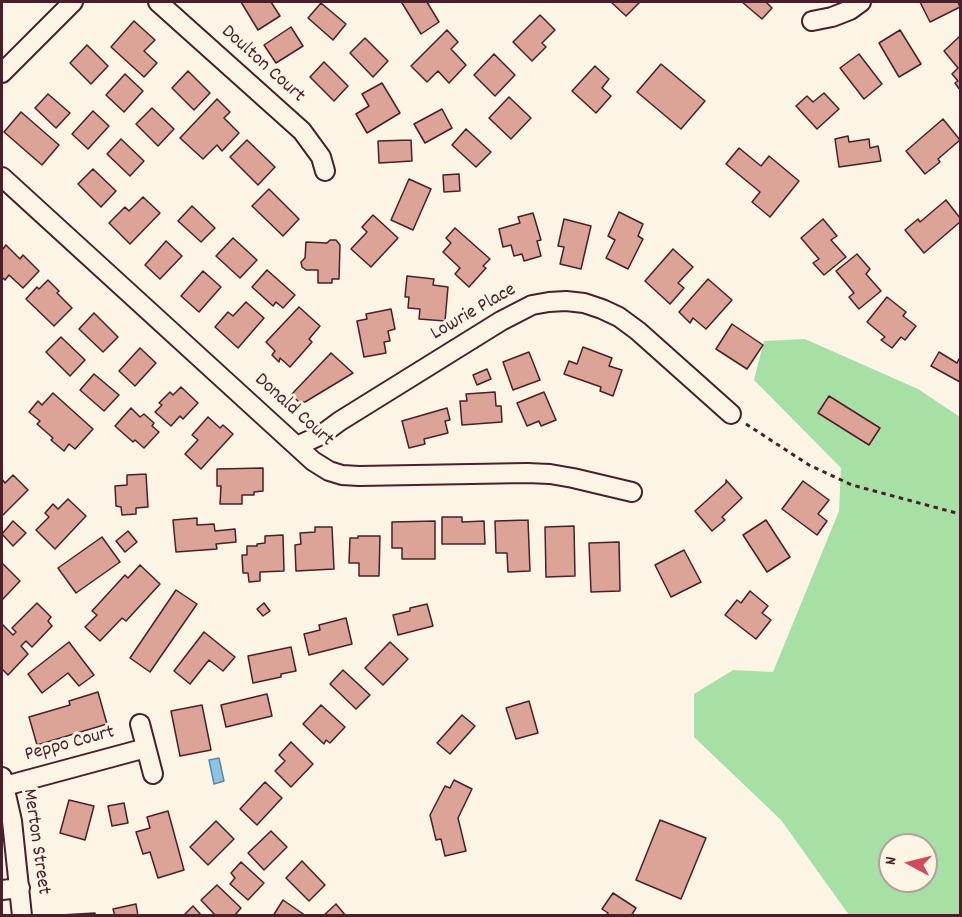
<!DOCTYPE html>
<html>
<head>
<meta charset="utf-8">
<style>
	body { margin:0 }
	#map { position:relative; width:962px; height:917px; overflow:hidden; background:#fcf5e5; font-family:Dekko,sans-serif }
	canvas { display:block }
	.frame { position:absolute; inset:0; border:3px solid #4a1f2b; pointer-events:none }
	.north { position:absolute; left:878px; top:833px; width:60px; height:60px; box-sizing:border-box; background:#fcf5e5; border:2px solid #b59f9b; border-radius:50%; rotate:277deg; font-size:16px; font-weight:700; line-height:24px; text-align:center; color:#4a1f2b }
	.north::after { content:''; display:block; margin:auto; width:21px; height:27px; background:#d1495b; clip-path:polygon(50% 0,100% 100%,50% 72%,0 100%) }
</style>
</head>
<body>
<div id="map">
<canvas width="962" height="917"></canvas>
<div class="frame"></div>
<div class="north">N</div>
</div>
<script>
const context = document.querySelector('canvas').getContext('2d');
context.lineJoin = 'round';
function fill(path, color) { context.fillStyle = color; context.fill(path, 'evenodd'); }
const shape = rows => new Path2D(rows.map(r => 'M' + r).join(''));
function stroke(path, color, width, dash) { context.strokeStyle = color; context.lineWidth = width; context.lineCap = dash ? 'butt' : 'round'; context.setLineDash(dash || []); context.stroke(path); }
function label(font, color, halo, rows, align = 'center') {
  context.font = font + ' Dekko,sans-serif'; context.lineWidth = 6; context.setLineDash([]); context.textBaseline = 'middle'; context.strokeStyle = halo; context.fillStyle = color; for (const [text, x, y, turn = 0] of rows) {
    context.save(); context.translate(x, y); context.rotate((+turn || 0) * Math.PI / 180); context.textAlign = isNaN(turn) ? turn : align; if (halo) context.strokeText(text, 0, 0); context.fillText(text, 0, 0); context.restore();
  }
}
fill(shape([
	[805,339,918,389,960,417,960,915,849,915,781,820,694,737,694,694,733,670,773,672,839,511,841,468,754,380,764,341],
	[890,845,926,845,926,881,890,881]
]), '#a6e0a5');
const water = shape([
	[219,758,224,781,214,784,209,760,219,758]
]);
fill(water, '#85c5e6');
stroke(water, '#6d839b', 1.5);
const building = shape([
	[241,2,271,2,280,16,258,30,241,2],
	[403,2,427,2,439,22,421,34,402,3,403,2],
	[611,2,640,2,626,16,611,2],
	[742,2,766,2,772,8,762,19,742,2],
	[920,2,958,2,960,7,930,22,920,2],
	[321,3,346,24,333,40,308,18,321,3],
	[540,15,555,30,542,43,546,47,532,61,513,42,540,15],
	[134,21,155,40,144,51,157,63,144,77,111,47,134,21],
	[291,27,303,46,276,63,264,45,291,27],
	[447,30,458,42,451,49,466,65,449,83,438,71,427,82,411,66,447,30],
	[900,30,921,64,899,77,879,43,900,30],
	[960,36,960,90,955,83,958,81,952,74,958,68,944,51,960,36],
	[365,38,388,61,373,77,350,53,365,38],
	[87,45,108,66,91,84,70,63,87,45],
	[494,54,515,75,495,96,474,75,494,54],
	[859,54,882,84,864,99,840,68,859,54],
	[324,62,348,86,334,101,310,77,324,62],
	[661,64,705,101,681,129,637,92,661,64],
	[595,66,609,79,602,88,611,96,596,113,572,91,595,66],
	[188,71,210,93,194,110,172,88,188,71],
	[125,74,143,91,124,112,106,95,125,74],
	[382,83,400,113,367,133,356,114,369,106,362,94,382,83],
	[824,93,839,109,817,129,796,106,807,96,813,102,824,93],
	[48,94,70,113,56,128,35,108,48,94],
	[509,97,531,118,511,139,489,118,509,97],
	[217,99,230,112,224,118,239,133,222,151,217,145,203,159,180,138,217,99],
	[152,108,174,129,158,146,136,124,152,108],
	[442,109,452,128,425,143,414,124,442,109],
	[93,111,109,126,88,149,72,134,93,111],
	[21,112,59,145,42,165,4,132,21,112],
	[943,119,960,140,938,159,940,162,925,174,906,151,943,119],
	[466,129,491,152,476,167,452,145,466,129],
	[848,136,849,142,869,139,870,148,878,146,881,161,839,167,835,139,848,136],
	[121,139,144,161,130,176,107,154,121,139],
	[247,140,275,167,258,185,230,157,247,140],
	[411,140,412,161,379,163,378,141,411,140],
	[739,148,761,166,769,156,799,181,770,217,752,202,760,192,726,164,739,148],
	[93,169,116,191,101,207,78,184,93,169],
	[459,174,460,191,444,192,443,175,459,174],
	[409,179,431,189,413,230,391,220,409,179],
	[269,189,299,219,283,236,252,206,269,189],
	[143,197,160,213,130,244,109,223,125,207,129,211,143,197],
	[946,200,960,218,960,222,924,253,905,230,918,219,920,222,946,200],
	[192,206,215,228,201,242,178,221,192,206],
	[619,212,643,224,638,236,643,239,628,269,606,258,615,240,608,236,619,212],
	[533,213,541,240,537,241,541,256,524,261,522,254,514,256,511,245,503,247,499,229,520,223,518,217,533,213],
	[373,215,398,238,371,267,351,249,367,232,362,227,373,215],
	[564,219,591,226,581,269,560,264,564,247,558,246,564,219],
	[823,219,837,236,831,240,846,257,824,275,813,263,819,259,801,238,823,219],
	[455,228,490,259,483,266,486,268,469,287,455,274,460,268,443,252,451,243,446,238,455,228],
	[233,238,257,260,240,278,216,256,233,238],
	[330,240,336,240,340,245,339,279,332,279,332,283,318,283,318,270,306,270,302,267,301,262,305,258,306,242,327,243,330,240],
	[166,241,182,256,160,279,145,265,166,241],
	[6,245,20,259,23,255,39,271,23,288,9,275,5,280,2,277,2,250,6,245],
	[673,249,693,267,678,283,684,288,670,304,645,281,673,249],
	[857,254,870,269,866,274,881,291,859,309,849,297,854,293,836,271,857,254],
	[267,270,295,295,283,308,276,302,273,306,252,287,267,270],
	[203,271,221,287,199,312,181,296,203,271],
	[407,276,434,279,433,285,448,287,445,321,419,319,420,309,408,308,409,297,405,297,407,276],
	[708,279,732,300,706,329,693,318,690,323,679,312,708,279],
	[48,280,59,291,57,293,72,308,54,326,26,299,37,287,39,289,48,280],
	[887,297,906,312,903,316,916,326,905,340,901,337,892,348,881,340,885,337,867,322,887,297],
	[246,302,264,318,238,348,215,327,228,312,233,316,246,302],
	[299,307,320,326,309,339,312,342,290,367,280,358,279,362,272,355,275,351,266,342,299,307],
	[391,309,395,329,388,331,390,341,384,342,386,353,364,357,357,321,367,319,366,314,391,309],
	[94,313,118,337,103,352,79,329,94,313],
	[732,324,763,345,747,369,716,349,732,324],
	[61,337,85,360,70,376,46,352,61,337],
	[583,347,612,358,609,366,622,370,613,396,600,391,601,387,564,374,569,361,577,364,583,347],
	[140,348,156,363,135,386,119,371,140,348],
	[529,352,540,380,513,390,503,362,529,352],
	[939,352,957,363,960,357,960,382,931,366,939,352],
	[331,353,353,373,305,402,299,402,291,395,331,353],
	[487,369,491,379,477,385,473,375,487,369],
	[94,374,119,395,104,411,80,390,94,374],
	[181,387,198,403,183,419,180,416,171,426,155,412,162,405,159,403,170,392,173,395,181,387],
	[495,392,496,406,501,406,502,422,462,425,460,401,467,401,466,394,495,392],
	[544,392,556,420,541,426,539,421,527,426,517,403,544,392],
	[53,393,93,429,75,449,69,444,64,451,51,440,53,438,37,424,40,421,29,412,38,401,42,405,53,393],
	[829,396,880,428,869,445,818,413,829,396],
	[131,408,140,417,144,414,154,423,152,426,159,432,144,448,135,440,133,442,115,426,131,408],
	[447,408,450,420,445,421,448,433,424,439,425,444,409,448,402,421,447,408],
	[208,417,220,428,223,425,233,434,201,469,185,454,198,440,192,435,208,417],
	[263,468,263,491,254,492,254,495,242,495,242,504,220,504,221,486,217,486,217,469,263,468],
	[146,474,148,507,136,508,136,514,122,515,121,507,116,506,115,486,127,485,127,475,146,474],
	[13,475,28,490,2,516,2,479,5,483,13,475],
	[726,480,742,498,722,517,725,520,712,531,695,511,726,483,726,480],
	[803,481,829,500,818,514,827,521,817,535,782,509,803,481],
	[68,499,86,516,55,549,36,530,49,517,45,513,53,504,58,509,68,499],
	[442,517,462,517,462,522,484,521,485,544,442,544,442,517],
	[197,518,197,525,214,524,215,531,235,529,236,542,216,544,217,549,176,552,173,520,197,518],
	[528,520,530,571,508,572,507,553,496,553,495,521,528,520],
	[766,520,790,557,767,572,743,535,766,520],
	[13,521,26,533,13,546,2,534,13,521],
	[435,521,435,559,402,559,402,548,392,548,392,522,435,521],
	[574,526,575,576,546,577,545,527,574,526],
	[315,527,332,527,334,569,296,571,295,545,301,544,300,533,315,532,315,527],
	[128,531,137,542,125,552,116,541,128,531],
	[283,535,284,571,260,572,260,581,249,582,248,573,243,573,242,555,247,555,247,546,257,546,257,544,265,543,265,536,283,535],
	[358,536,380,536,379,576,359,576,359,563,349,563,350,538,358,538,358,536],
	[102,537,120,562,76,593,58,568,102,537],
	[619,542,620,591,591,592,589,543,619,542],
	[684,550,701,582,671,597,655,565,684,550],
	[2,563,20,581,2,600,2,563],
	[140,565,160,584,126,621,122,618,100,641,85,627,97,615,92,611,125,575,128,578,140,565],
	[176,590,197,604,150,672,130,658,176,590],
	[750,591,768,606,762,613,771,620,756,639,725,615,737,600,741,603,750,591],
	[37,603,51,617,48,621,52,626,32,647,26,641,21,646,28,654,8,675,2,669,2,624,13,635,16,632,12,628,37,603],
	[264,603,270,611,263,616,257,609,264,603],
	[427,604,433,626,398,635,393,615,410,611,410,608,427,604],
	[346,618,352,644,309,655,304,634,320,630,319,625,346,618],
	[204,632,235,657,223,671,209,660,190,684,174,671,204,632],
	[69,642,94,675,79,686,68,673,42,693,28,674,69,642],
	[390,642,408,659,383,685,365,668,390,642],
	[291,647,296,671,281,674,281,677,253,683,248,656,291,647],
	[343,670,370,695,356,709,330,684,343,670],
	[98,692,107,724,37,745,29,717,70,705,69,701,98,692],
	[267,694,272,716,226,727,221,705,267,694],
	[529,701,538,733,516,739,506,708,529,701],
	[202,705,211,750,180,756,171,711,202,705],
	[321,705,345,727,330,743,326,740,324,744,303,724,321,705],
	[462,715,475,726,450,754,437,743,462,715],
	[291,742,313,764,291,787,275,771,285,761,279,755,291,742],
	[454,780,472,789,458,818,466,851,445,856,441,839,436,840,430,815,445,786,450,788,454,780],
	[265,782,282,798,257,825,240,809,265,782],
	[69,800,94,806,85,840,60,833,69,800],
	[124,803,128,823,112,826,108,806,124,803],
	[168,811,184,870,158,878,150,852,143,854,136,832,150,828,147,817,168,811],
	[660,820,706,838,681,899,636,880,660,820],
	[216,821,234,839,208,865,190,847,216,821],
	[271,831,287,847,264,870,248,853,271,831],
	[302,861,325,885,309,901,286,878,302,861],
	[241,862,264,883,248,900,230,884,235,878,231,873,241,862],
	[217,885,241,908,234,916,216,916,201,900,217,885],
	[613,893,636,908,631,916,606,916,608,913,602,909,613,893],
	[283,900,306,916,273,916,283,900],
	[136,904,138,916,115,916,113,909,136,904],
	[336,904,346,916,323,916,336,904],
	[193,906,202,916,183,916,193,906],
	[95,913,95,916,61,915,95,913]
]);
fill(building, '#dca397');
stroke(building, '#4a1f2b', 1.5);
const minor = shape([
	[158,2,302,131,321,157,325,171],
	[812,21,832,17,850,10,861,2],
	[2,73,73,2],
	[2,177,313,461,329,471,342,475,359,476,527,473,550,474,573,478,632,492],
	[297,446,321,435,340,421,501,321,532,305,549,302,566,301,584,303,602,309,619,317,638,331,731,414],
	[140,724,153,774],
	[2,777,12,821,22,916],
	[5,786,146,748],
	[2,890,20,888]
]);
stroke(minor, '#4a1f2b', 22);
stroke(shape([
	[746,424,809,465,852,485,960,514]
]), '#4a1f2b', 3, [4.5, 4.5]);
stroke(minor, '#fcf5e5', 18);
label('20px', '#4a1f2b', '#fcf5e5', [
	["Doulton Court",262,65,42],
	["Lowrie Place",474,313,-30],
	["Donald Court",293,411,42],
	["Peppo Court",70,745,-15],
	["Merton Street",35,842,82]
]);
</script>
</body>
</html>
